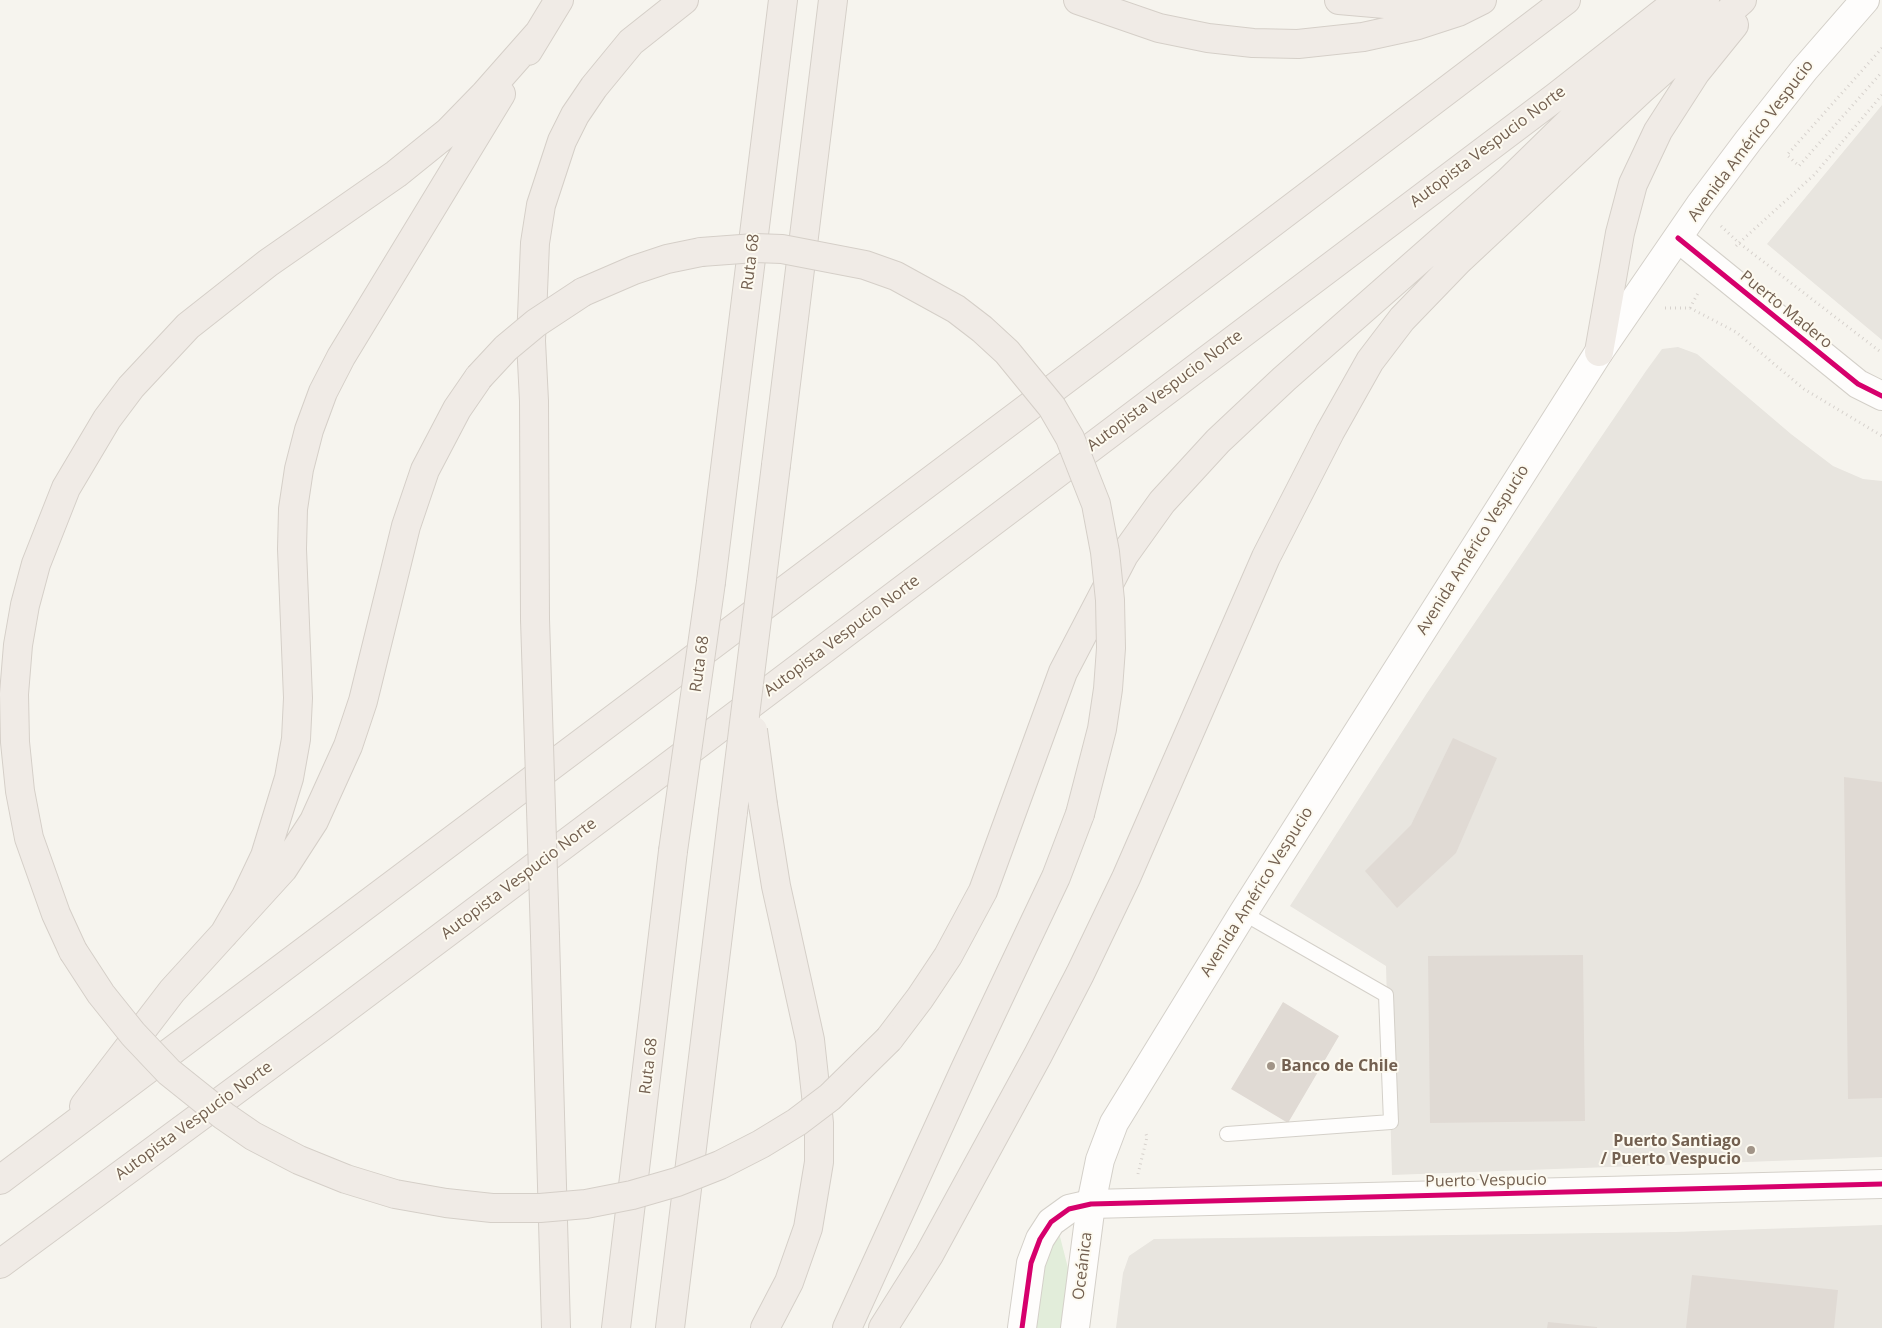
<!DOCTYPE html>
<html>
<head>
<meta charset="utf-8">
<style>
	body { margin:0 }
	canvas { display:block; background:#f6f4ee }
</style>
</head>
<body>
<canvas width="1882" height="1328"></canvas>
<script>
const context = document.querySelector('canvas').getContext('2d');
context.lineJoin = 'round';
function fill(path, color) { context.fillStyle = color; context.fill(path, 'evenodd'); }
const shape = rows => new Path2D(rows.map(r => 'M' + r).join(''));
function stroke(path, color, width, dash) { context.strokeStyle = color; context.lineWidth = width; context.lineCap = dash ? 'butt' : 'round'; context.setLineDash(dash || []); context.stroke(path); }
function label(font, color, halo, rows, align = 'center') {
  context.font = font + ' "Open Sans",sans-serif'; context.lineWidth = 4; context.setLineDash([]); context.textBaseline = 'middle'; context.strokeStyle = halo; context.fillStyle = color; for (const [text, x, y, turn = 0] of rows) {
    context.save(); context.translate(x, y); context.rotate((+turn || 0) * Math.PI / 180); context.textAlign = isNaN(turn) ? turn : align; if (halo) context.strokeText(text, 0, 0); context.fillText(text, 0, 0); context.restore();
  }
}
fill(shape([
	[1882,105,1882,340,1767,244],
	[1678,347,1697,354,1791,434,1833,466,1863,479,1882,481,1882,1157,1392,1175,1386,966,1290,906,1427,693,1646,371,1662,349],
	[1882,1225,1882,1328,1116,1328,1123,1273,1129,1256,1154,1239,1675,1232]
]), '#e8e5df');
fill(shape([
	[1056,1221,1068,1268,1062,1328,1010,1328]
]), '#e2edda');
fill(shape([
	[1453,738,1497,758,1456,853,1397,908,1365,871,1411,825],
	[1844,777,1882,782,1882,1098,1848,1099],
	[1583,955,1585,1121,1430,1123,1428,956],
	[1283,1002,1339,1036,1288,1123,1231,1089],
	[1692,1275,1838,1290,1834,1328,1686,1328],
	[1548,1322,1597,1327,1597,1328,1547,1328]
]), '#e0dad4');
const service = shape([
	[1227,1134,1391,1122,1386,995,1243,913]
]);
const minor = shape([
	[1678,238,1858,384,1882,396],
	[1022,1328,1031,1263,1040,1239,1051,1222,1069,1209,1091,1204,1882,1184]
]);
const secondary = shape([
	[1075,1328,1091,1204,1100,1160,1114,1123,1243,913,1599,352,1700,205,1748,141,1804,70,1865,0]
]);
const motorway = shape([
	[1078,0,1159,28,1208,38,1253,43,1298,44,1363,37,1418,25,1458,12,1482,0],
	[1339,0,1385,4,1445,0],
	[528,51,559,0],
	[583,292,634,270,667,259,701,252],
	[1599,352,1620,233,1633,184,1658,131,1696,72,1734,25],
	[776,465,833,0],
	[711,582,783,0],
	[535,619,534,401,531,341,535,243,541,205,562,141,575,115,594,87,631,42,684,0],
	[763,805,776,886,810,1040,819,1123,819,1162,808,1228,789,1282,765,1328],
	[224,934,246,896,265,856,289,778,296,739,298,698,292,549,293,509,299,469,309,430,323,392,341,357,501,94],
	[545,936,556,1328],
	[73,951,56,914,29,838,20,791,15,742,14,694,18,645,25,605,36,564,66,488,107,419,131,387,188,326,268,263,396,174,448,132,485,94,538,34],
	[889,1039,920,998,948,956,983,891,1063,672,1124,555,1162,502,1218,441,1284,379,1509,181,1590,102,1705,0],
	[84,1106,172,991,283,869,314,821,348,746,363,701,406,526,425,470,457,409,479,377],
	[0,1180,1106,349,1566,0],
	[0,1264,324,1025,661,772,1557,96,1679,0],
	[616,1328,673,851],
	[670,1328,733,812],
	[847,1328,966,1067,1056,877,1080,814],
	[883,1328,929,1255,1038,1055,1080,974,1126,878,1266,557,1330,432,1370,361,1402,319,1458,261,1642,89,1742,0]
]);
stroke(service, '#d4d0c9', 16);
stroke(minor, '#d4d0c9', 30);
stroke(secondary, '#d4d0c9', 30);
stroke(motorway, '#d5cfc8', 30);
stroke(shape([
	[1882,48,1787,155,1799,166,1882,72],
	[1721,226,1739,243,1814,175,1882,95],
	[1736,246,1739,243,1882,353],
	[1665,308,1690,308,1698,293],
	[1690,308,1736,332,1804,389,1882,436],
	[1138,1174,1147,1137,1145,1131]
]), '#d7d2cd', 3, [1, 4]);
stroke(service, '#fefdfc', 14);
stroke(minor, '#fefdfc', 28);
stroke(secondary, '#fefdfc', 28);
stroke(motorway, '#f0ebe6', 28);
const motorwayBridge = shape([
	[701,252,755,248,782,249,865,265,896,276,956,309,982,329,1007,352,1052,407,1070,438,1096,504,1105,552,1110,600,1111,648,1108,689,1102,729,1080,814],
	[479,377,506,348,536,323,583,292],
	[535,619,545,936],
	[753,730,763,805],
	[733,812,776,465],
	[673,851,711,582],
	[73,951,101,994,133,1034,169,1072,224,1116,253,1136,299,1160,346,1179,395,1194,446,1203,492,1208,540,1208,586,1204,632,1195,677,1182,720,1165,761,1144,797,1122,830,1097,889,1039]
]);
stroke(motorwayBridge, '#d5cfc8', 30, []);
stroke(motorwayBridge, '#f0ebe6', 28);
stroke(shape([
	[1678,238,1858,384,1882,396],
	[1022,1328,1031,1263,1040,1239,1051,1222,1069,1209,1091,1204,1882,1184]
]), '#d6006c', 5);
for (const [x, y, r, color] of [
	[1271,1066,5,"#a19487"],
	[1751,1150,5,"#a19487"]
]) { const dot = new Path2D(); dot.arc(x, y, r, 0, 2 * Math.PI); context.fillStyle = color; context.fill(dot); stroke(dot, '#fdfaf0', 2); }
label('16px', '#736050', '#fdfaf0', [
	["Avenida Américo Vespucio",1751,141,-53],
	["Autopista Vespucio Norte",1488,147,-37],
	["Ruta 68",751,262,-83],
	["Puerto Madero",1786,310,39],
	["Autopista Vespucio Norte",1165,391,-37],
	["Avenida Américo Vespucio",1473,550,-58],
	["Autopista Vespucio Norte",842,636,-37],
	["Ruta 68",700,664,-82],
	["Autopista Vespucio Norte",519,879,-37],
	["Avenida Américo Vespucio",1257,892,-58],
	["Ruta 68",649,1066,-83],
	["Autopista Vespucio Norte",194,1121,-36],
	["Puerto Vespucio",1486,1181,-1],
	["Oceánica",1083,1266,-83]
]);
label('bold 16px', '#736050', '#fdfaf0', [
	["Banco de Chile",1281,1066],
	["Puerto Santiago",1741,1141,"right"],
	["/ Puerto Vespucio",1741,1159,"right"]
], 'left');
</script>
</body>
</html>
